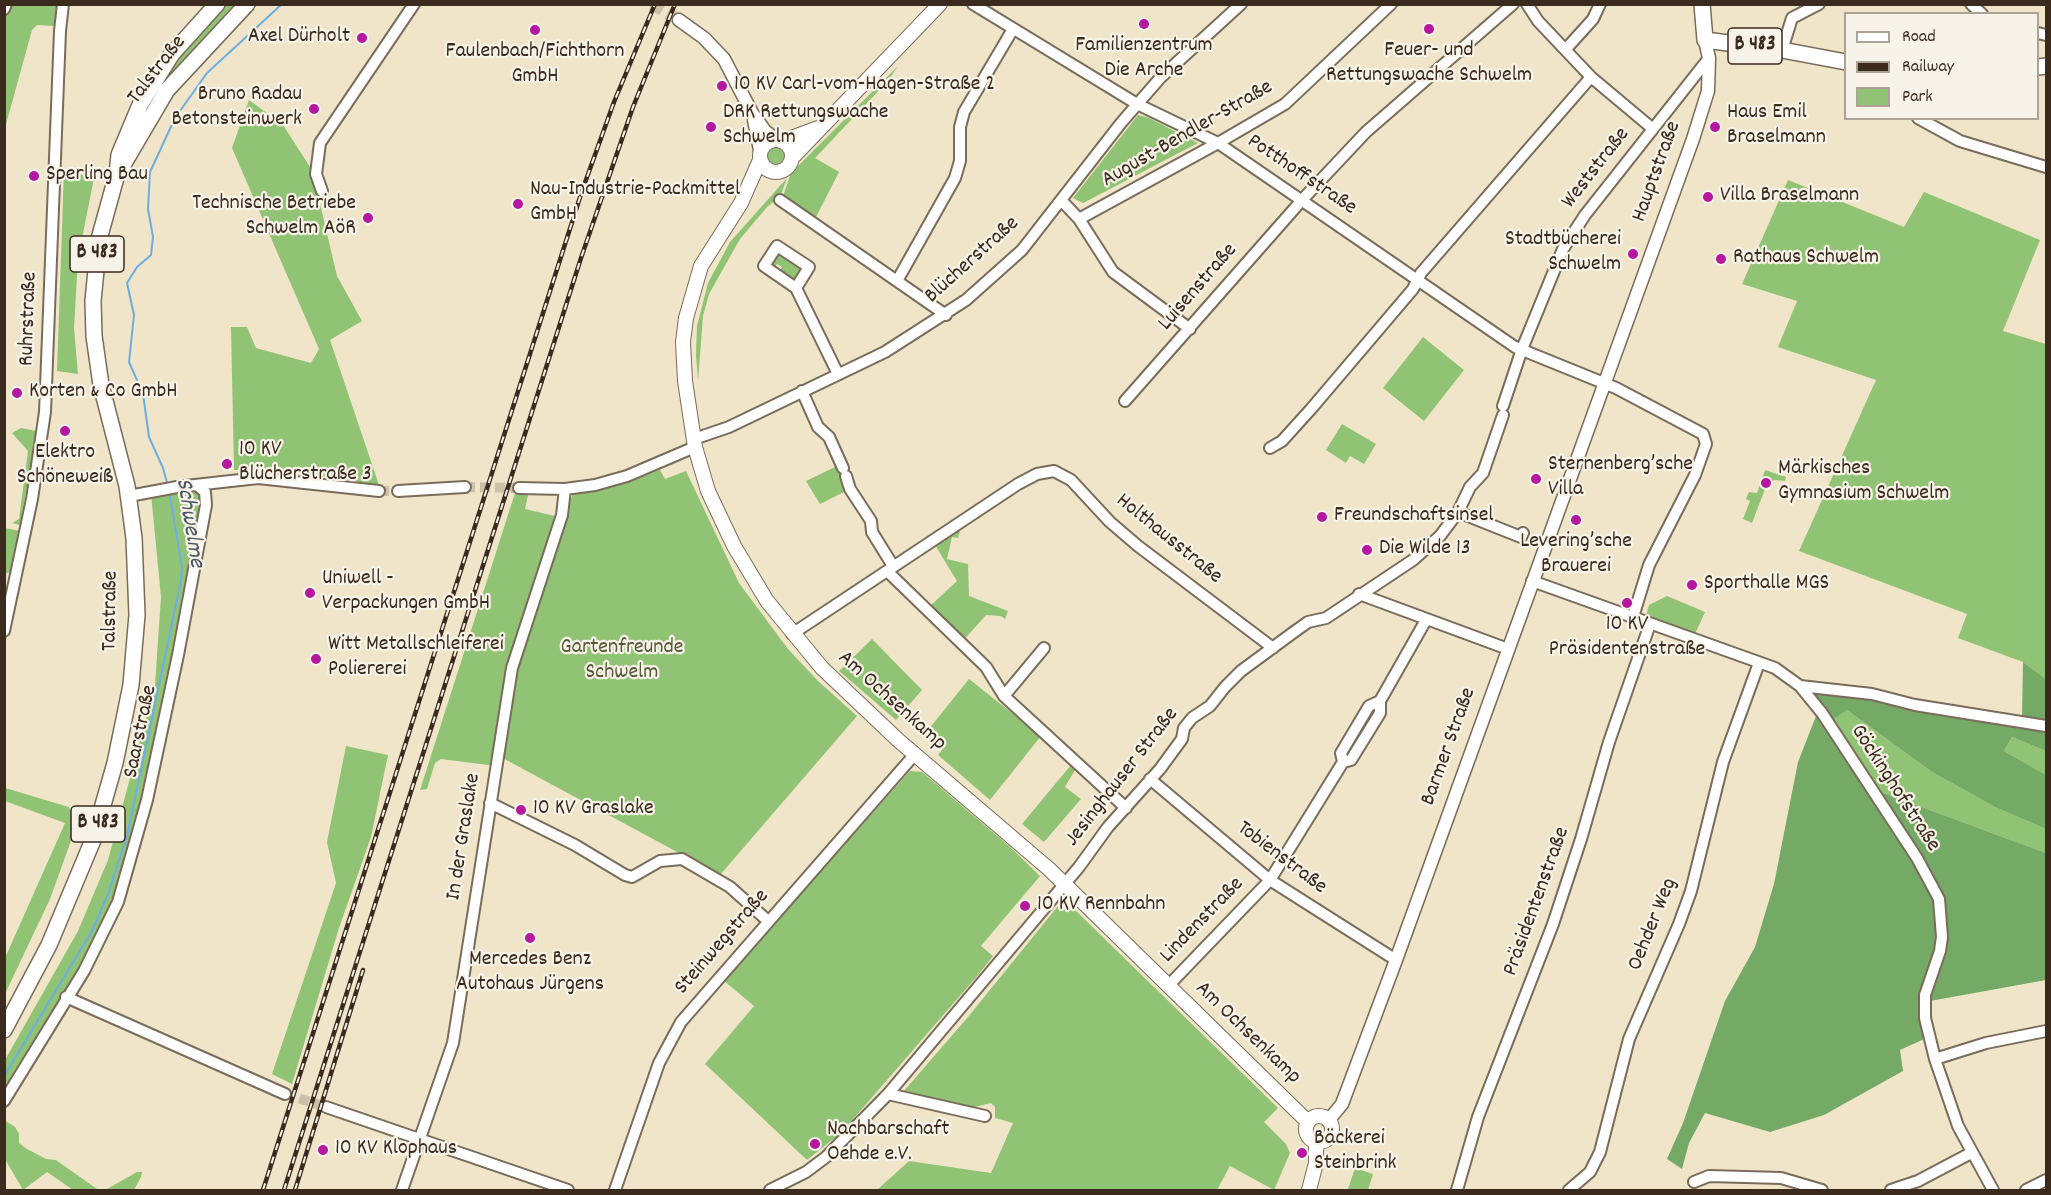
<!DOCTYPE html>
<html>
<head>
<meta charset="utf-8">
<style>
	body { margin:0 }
	#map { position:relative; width:2051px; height:1195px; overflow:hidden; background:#f0e5c9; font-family:Dekko,sans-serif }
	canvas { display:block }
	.frame { position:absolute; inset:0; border:6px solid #3b2a1e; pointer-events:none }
	.legend { position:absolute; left:1844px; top:12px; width:195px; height:108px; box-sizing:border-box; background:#f7f3e8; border:2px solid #aca397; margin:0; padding:8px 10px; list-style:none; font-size:18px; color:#3b2a1e }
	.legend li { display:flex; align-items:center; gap:12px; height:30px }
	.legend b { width:30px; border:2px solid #aca397 }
</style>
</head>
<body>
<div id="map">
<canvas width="2051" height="1195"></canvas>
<div class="frame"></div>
<ul class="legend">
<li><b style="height:8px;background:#fff"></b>Road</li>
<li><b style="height:8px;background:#3b2a1e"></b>Railway</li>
<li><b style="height:16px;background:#90c374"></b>Park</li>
</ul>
</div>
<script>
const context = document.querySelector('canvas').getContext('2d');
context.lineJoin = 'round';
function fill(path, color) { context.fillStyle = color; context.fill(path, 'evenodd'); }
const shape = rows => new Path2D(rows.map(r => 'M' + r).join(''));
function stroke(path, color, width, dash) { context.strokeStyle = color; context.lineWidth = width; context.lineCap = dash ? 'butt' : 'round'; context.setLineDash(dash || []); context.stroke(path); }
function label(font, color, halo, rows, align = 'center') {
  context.font = font + ' Dekko,sans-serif'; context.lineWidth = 4.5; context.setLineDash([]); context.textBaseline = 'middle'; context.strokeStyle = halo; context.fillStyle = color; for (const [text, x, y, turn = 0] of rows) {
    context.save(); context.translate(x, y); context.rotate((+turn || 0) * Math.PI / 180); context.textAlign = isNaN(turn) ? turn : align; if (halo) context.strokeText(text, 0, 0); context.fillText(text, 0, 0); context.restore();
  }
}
fill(shape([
	[5,5,58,5,54,26,37,25,32,30,5,128],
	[223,5,238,5,140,123,160,79],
	[898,66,887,82,815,158,839,172,815,219,782,199,791,173],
	[249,100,283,125,312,170,337,276,362,321,330,340,379,485,280,470,234,470,231,327,247,327,256,348,311,363,319,349,232,148],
	[1138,115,1149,118,1198,143,1083,203,1073,198],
	'765 156a11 11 0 1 1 22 0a11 11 0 1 1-22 0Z',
	[64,170,94,178,78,259,74,328,78,374,57,371],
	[787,178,780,197,767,207,740,239,709,294,703,316,698,381,696,355,697,326,708,283,730,242],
	[1788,180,1904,227,1924,192,2040,240,2003,331,2046,344,2046,679,2023,662,1958,638,1967,614,1799,551,1876,380,1778,347,1797,301,1742,284],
	[779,252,801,265,803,270,796,283,779,272,782,267,777,264,774,269,770,264],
	[1423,337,1464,370,1424,421,1383,388],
	[1342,424,1376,444,1364,464,1350,456,1346,463,1326,450],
	[21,428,37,431,20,525,12,523,19,519,28,451,12,433],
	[837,466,841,469,846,491,820,504,806,481],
	[660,470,665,479,686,471,739,583,788,649,818,681,857,716,720,875,497,755,496,766,441,759,435,763,427,789,420,790,515,493,528,495,525,509,563,518,573,494,629,482],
	[1765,470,1786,477,1785,481,1775,480,1767,484,1752,523,1743,519,1750,501,1746,499,1749,492,1757,493],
	[194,484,201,501,154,746,123,871,97,936,5,1091,5,1060,78,931,108,860,155,685,161,597,151,494],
	[5,528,20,531,14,564,10,572,5,574],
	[961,528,958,538,952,537,947,559,968,564,969,596,1008,611,1005,619,1001,616,986,615,962,642,928,608,957,581,935,545],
	[1667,596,1705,612,1695,634,1646,616,1649,605],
	[872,639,922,690,896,720,839,671],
	[969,679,1041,736,990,800,938,755,942,750,924,735],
	[1847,710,1932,772,1995,807,2046,829,2046,853,1881,792,1833,720],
	[2012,737,2046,751,2046,775,2004,751],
	[346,746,388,755,371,837,339,928,292,1084,272,1074,336,883,327,842],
	[1071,765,1075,770,1065,787,1081,799,1044,842,1022,824],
	[910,771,922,772,1009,846,1040,876,981,946,993,956,978,975,842,1132,807,1160,705,1064,754,1006,723,980],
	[5,788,69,807,76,827,50,899,5,994,5,958,65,823,5,801],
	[1058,906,1072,907,1278,1108,1264,1122,1286,1144,1290,1153,1274,1190,1230,1166,1217,1190,877,1190,909,1161,991,1173,1013,1123,995,1118,995,1107,991,1103,971,1108,903,1092,968,1017],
	[4,1120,15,1127,19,1134,19,1143,27,1149,46,1159,56,1160,97,1189,107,1189,137,1172,142,1172,141,1177,134,1190,73,1190,47,1172,23,1190,5,1159],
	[1355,1168,1373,1174,1368,1190,1348,1189]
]), '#90c374');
fill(shape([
	[2023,662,2046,679,2046,751,2012,737,2004,751,2046,775,2046,829,1995,807,1932,772,1847,710,1833,720,1881,792,2046,853,2046,980,1930,1001,1929,1018,1933,1035,1900,1050,1903,1071,1824,1115,1770,1132,1705,1113,1689,1143,1682,1169,1667,1159,1683,1123,1725,1001,1755,947,1774,884,1798,762,1818,711,1804,686,2022,720]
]), '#74a966');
stroke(shape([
	[168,486,163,468,149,437,143,394,129,362,134,315,127,283,137,267,151,255,153,237,148,209,150,172,175,118,207,73,282,4],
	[4,1076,92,931,108,894,127,836,181,581,182,567,169,491]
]), '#6caee1', 2);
stroke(shape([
	[465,487,519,488],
	[379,491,398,491],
	[285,1094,326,1107]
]), '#ccc0a7', 10, [10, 5]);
stroke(shape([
	[652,4,679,20]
]), '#ccc0a7', 12, [12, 6]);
const minor = shape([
	[973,4,1137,104,1218,143,1515,347,1616,388,1703,434,1706,444,1695,475,1649,565,1633,617],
	[1527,4,1538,21,1591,77,1653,129],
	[1971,4,1982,14],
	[4,9,6,4],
	[2038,33,2046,35],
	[1566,49,1593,19,1600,4],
	[1782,50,1792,18,1819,4],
	[1918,118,1960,141,2046,167],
	[322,191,316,174,320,143,414,4],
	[780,200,946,315],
	[1061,200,1079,219,1113,272,1190,329],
	[1079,219,1218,143,1285,104,1391,4],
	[897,281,955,178,960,161,960,127,964,112,1013,29],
	[796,288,764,266,777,246,809,267,796,288,838,374],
	[802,391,818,427,829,437,843,468],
	[1125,401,1302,200,1366,132,1513,4],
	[1503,406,1522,349,1563,249,1585,215,1709,58],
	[694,439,729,427,885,352,966,300,1022,250,1121,123,1161,77,1241,4],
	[1270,448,1282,441,1311,409,1413,289,1421,273,1591,77],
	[846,476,850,489,871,521,872,532,893,566],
	[519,488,565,489,595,485,627,476,695,447],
	[398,491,465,487],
	[129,496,177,487,258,478,379,491],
	[1458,512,1470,487,1483,473,1503,415],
	[887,571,986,667,1004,696,1126,808],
	[1532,581,1775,668,1800,686,1822,713,1917,858,1939,899,1942,937,1940,951,1925,995,1925,1018,1935,1059,1958,1126,1993,1190],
	[1359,594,1508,649],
	[4,631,32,499,45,412,60,31,63,4],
	[792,634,1018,484,1037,474,1054,471,1071,480,1110,522,1138,546,1273,648],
	[1800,686,1872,694,1915,705,2046,726],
	[1004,696,1044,648],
	[1343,762,1341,753,1369,706,1380,701],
	[1150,779,1270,880,1396,960],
	[490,803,575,845,625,875,632,877,660,861,682,859,730,887,768,921],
	[1168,986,1270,880,1343,762,1351,760,1380,713,1380,701,1426,620],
	[66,997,285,1094],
	[1935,1059,1986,1043,2046,1031],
	[888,1094,985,1116],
	[4,1101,84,971,118,902,147,800,178,655,206,505,205,492,199,487],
	[326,1107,568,1190],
	[1694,1182,1709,1176,1781,1178,1822,1190],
	[402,1190,453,1043,512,668,562,515,565,489],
	[615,1190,659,1063,681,1022,915,754],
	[770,1190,806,1172,826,1157,888,1094,1079,867,1108,827,1160,769,1182,739,1184,728,1192,718,1210,706,1225,687,1241,671,1294,632,1308,622,1326,618,1413,560,1440,536,1458,512,1521,537,1523,533],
	[1457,1190,1478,1117,1553,924,1581,839,1609,742,1650,624],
	[1569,1190,1590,1172,1600,1152,1629,1039,1679,924,1691,891,1723,762,1759,663],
	[1891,1190,1918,1181,1971,1153],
	[2026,1190,2046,1180]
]);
const tertiary = shape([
	[679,20,704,38,724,59,752,113,765,131,777,140],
	[754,120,760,150],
	[1328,1121,1342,1104,1396,960,1693,139,1708,91,1709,58,1705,40]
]);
const secondary = shape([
	'760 156a16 16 0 1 1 32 0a16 16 0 1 1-32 0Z',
	[783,141,818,128],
	[792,158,940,4],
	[760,160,741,203,701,266,686,318,683,342,685,381,695,447,708,491,734,546,767,601,822,668,898,740,1049,869,1308,1122],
	'1306 1129a13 13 0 1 1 26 0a13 13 0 1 1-26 0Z',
	[1309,1190,1316,1163,1316,1142]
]);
const primary = shape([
	[1702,4,1705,40,1782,50,1846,62],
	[2038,67,2046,66],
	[120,170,167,90,247,4],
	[4,1030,49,945,93,840,115,763,131,685,137,615,134,538,127,486,101,385,94,336,93,301,99,239,117,174,119,155,140,105,172,54,217,4]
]);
stroke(minor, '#7a6b5a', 14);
stroke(tertiary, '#7a6b5a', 15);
stroke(secondary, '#7a6b5a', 16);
stroke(primary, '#7a6b5a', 18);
stroke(minor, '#fff', 10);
stroke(tertiary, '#fff', 12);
stroke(secondary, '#fff', 14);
stroke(primary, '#fff', 15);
const rail = shape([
	[263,1190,582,191,614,102,655,4],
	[284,1190,581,258,633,107,675,4],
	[295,1190,363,970]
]);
stroke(rail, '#3b2a1e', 4.5);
stroke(rail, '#f7f3e8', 2, [7]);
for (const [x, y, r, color] of [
	[1144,24,6,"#b5179e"],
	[1429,29,6,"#b5179e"],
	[535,30,6,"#b5179e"],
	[362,38,6,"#b5179e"],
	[722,86,6,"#b5179e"],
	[314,109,6,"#b5179e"],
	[711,127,6,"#b5179e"],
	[1715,127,6,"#b5179e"],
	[34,176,6,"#b5179e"],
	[1708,197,6,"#b5179e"],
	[518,204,6,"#b5179e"],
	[368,218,6,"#b5179e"],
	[1633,254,6,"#b5179e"],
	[1721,259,6,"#b5179e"],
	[17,393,6,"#b5179e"],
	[65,431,6,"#b5179e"],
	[227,464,6,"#b5179e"],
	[1536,479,6,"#b5179e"],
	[1766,483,6,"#b5179e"],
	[1322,517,6,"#b5179e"],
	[1576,520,6,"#b5179e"],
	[1367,550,6,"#b5179e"],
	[1692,585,6,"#b5179e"],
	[310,593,6,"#b5179e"],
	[1627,603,6,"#b5179e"],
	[316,659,6,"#b5179e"],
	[521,810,6,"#b5179e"],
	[1025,906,6,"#b5179e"],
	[530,938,6,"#b5179e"],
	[815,1144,6,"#b5179e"],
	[323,1150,6,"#b5179e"],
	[1302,1153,6,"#b5179e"]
]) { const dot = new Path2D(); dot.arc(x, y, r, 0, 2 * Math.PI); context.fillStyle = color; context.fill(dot); stroke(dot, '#f7f3e8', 2); }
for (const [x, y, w] of [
	[1755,46,54],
	[97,254,54],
	[98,824,54]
]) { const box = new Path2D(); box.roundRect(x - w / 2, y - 18, w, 36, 4.5); context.fillStyle = '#f7f3e8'; context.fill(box); stroke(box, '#3b2a1e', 1.5); }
label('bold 21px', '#3b2a1e', null, [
	["B 483",1755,46],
	["B 483",97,254],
	["B 483",98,824]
]);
label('22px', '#3b2a1e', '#f7f3e8', [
	["Axel Dürholt",350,38,"right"],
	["Familienzentrum",1144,47,"center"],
	["Die Arche",1144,72,"center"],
	["Feuer- und",1429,52,"center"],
	["Rettungswache Schwelm",1429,77,"center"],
	["Faulenbach/Fichthorn",535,53,"center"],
	["GmbH",535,78,"center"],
	["10 KV Carl-vom-Hagen-Straße 2",734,86],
	["Bruno Radau",302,96,"right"],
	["Betonsteinwerk",302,121,"right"],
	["DRK Rettungswache",723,114],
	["Schwelm",723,139],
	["Haus Emil",1727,114],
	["Braselmann",1727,139],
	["Sperling Bau",46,176],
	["Nau-Industrie-Packmittel",530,191],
	["GmbH",530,216],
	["Villa Braselmann",1720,197],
	["Technische Betriebe",356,205,"right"],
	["Schwelm AöR",356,230,"right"],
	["Stadtbücherei",1621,241,"right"],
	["Schwelm",1621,266,"right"],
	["Rathaus Schwelm",1733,259],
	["Korten & Co GmbH",29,393],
	["10 KV",239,451],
	["Blücherstraße 3",239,476],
	["Elektro",65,454,"center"],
	["Schöneweiß",65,479,"center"],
	["Sternenberg’sche",1548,466],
	["Villa",1548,491],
	["Märkisches",1778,470],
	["Gymnasium Schwelm",1778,495],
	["Freundschaftsinsel",1334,517],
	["Levering’sche",1576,543,"center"],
	["Brauerei",1576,568,"center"],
	["Die Wilde 13",1379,550],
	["Uniwell -",322,580],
	["Verpackungen GmbH",322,605],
	["Sporthalle MGS",1704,585],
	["10 KV",1627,626,"center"],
	["Präsidentenstraße",1627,651,"center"],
	["Witt Metallschleiferei",328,646],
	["Poliererei",328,671],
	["10 KV Graslake",533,810],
	["10 KV Rennbahn",1037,906],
	["Mercedes Benz",530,961,"center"],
	["Autohaus Jürgens",530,986,"center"],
	["Nachbarschaft",827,1131],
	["Oehde e.V.",827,1156],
	["Bäckerei",1314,1140],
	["Steinbrink",1314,1165],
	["10 KV Klophaus",335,1150]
], 'left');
label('22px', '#3b2a1e', '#f7f3e8', [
	["Talstraße",158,71,-52],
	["August-Bendler-Straße",1188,135,-30],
	["Weststraße",1597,169,-52],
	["Hauptstraße",1658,172,-70],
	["Potthoffstraße",1301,176,34],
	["Blücherstraße",973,261,-42],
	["Luisenstraße",1199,288,-49],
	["Ruhrstraße",30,319,-88],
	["Holthausstraße",1168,540,39],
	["Talstraße",112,611,-89],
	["Am Ochsenkamp",891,702,42],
	["Saarstraße",142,732,-78],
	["Barmer Straße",1450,747,-70],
	["Jesinghauser Straße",1123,778,-52],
	["Göckinghofstraße",1894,789,57],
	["In der Graslake",465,837,-81],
	["Tobienstraße",1281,859,37],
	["Präsidentenstraße",1538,902,-70],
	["Lindenstraße",1203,921,-46],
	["Oehder Weg",1654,925,-68],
	["Steinwegstraße",723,943,-49],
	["Am Ochsenkamp",1247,1034,44]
]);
label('22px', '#545838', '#f7f3e8', [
	["Gartenfreunde",622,649],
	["Schwelm",622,674]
]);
label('italic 24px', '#4c5862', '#f7f3e8', [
	["Schwelme",188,523,81]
]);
</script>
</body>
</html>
